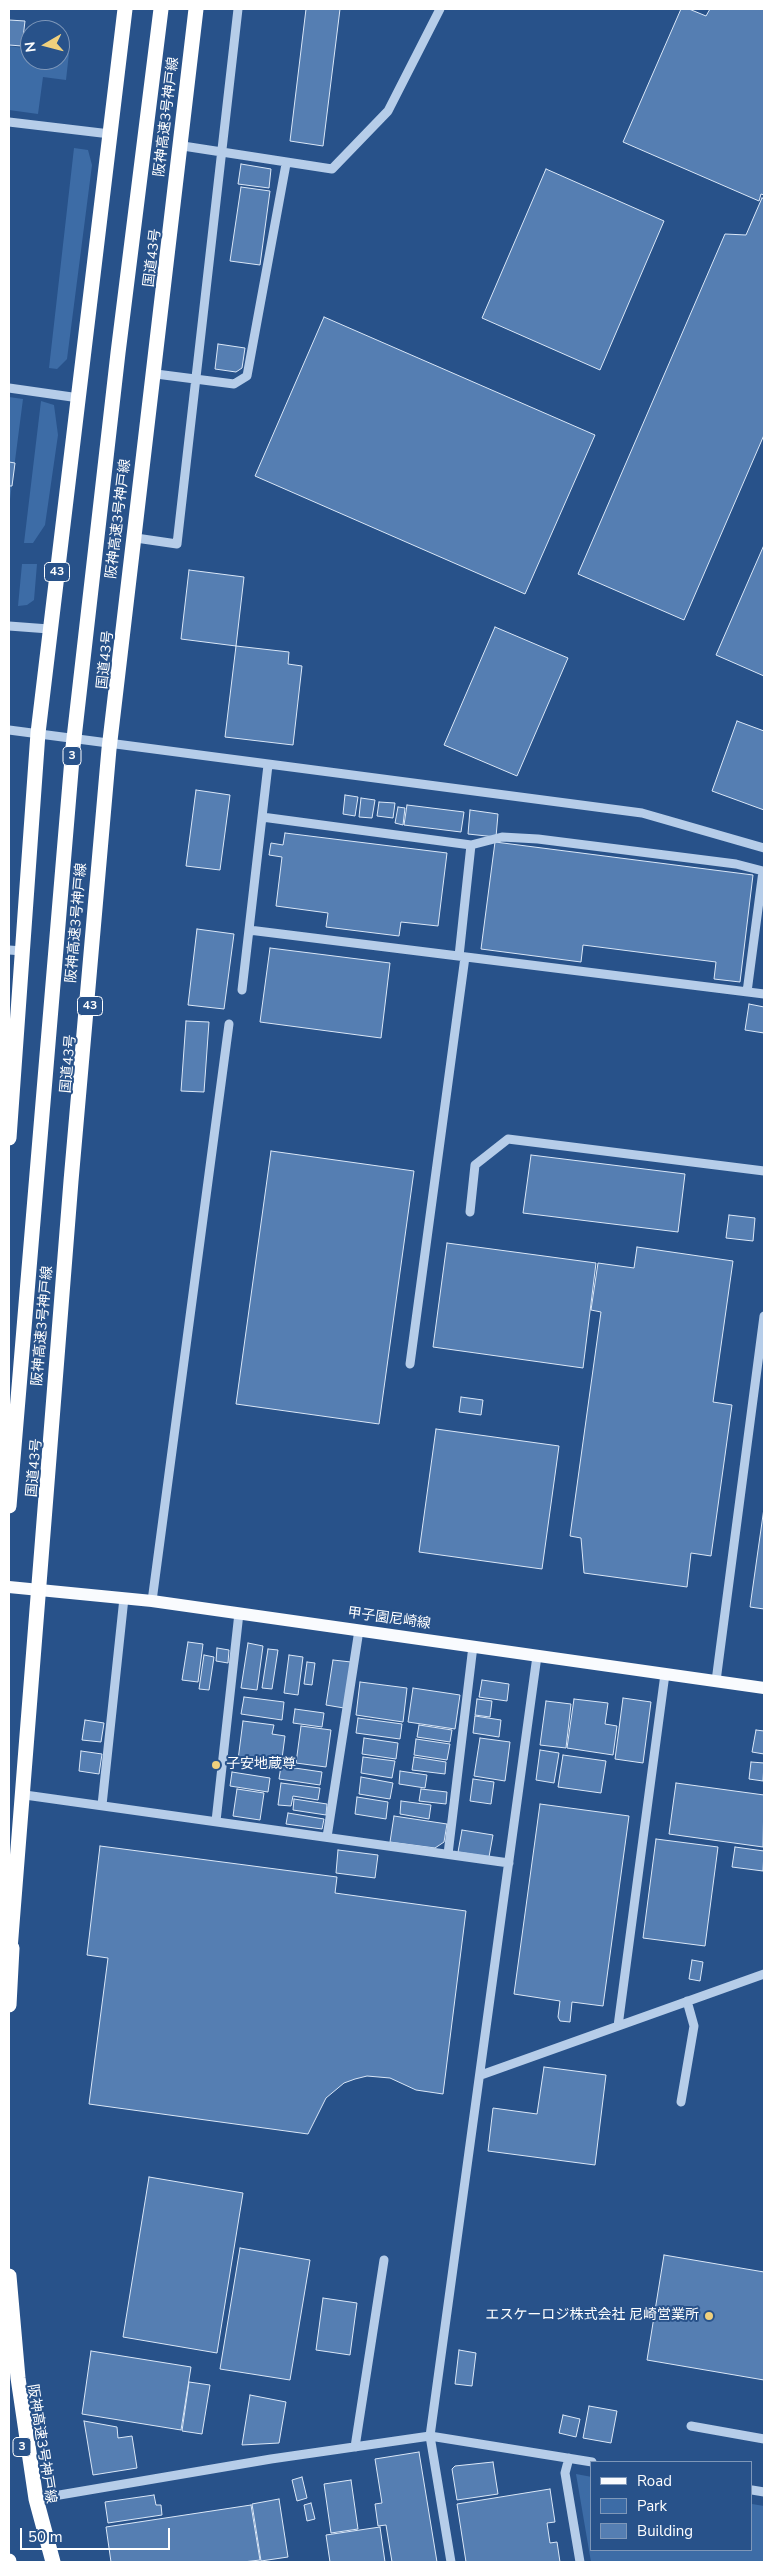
<!DOCTYPE html>
<html>
<head>
<meta charset="utf-8">
<style>
	body { margin:0 }
	#map { position:relative; width:773px; height:2571px; overflow:hidden; background:#28528a; font-family:"Nunito Sans",sans-serif }
	canvas { display:block }
	.frame { position:absolute; inset:0; border:10px solid #fff; pointer-events:none }
	.legend { position:absolute; left:590px; top:2461px; width:162px; height:90px; box-sizing:border-box; background:#28528a; border:1px solid #7e97b9; margin:0; padding:6px 9px; list-style:none; font-size:15px; color:#fff }
	.legend li { display:flex; align-items:center; gap:10px; height:25px }
	.legend b { width:25px; border:1px solid #7e97b9 }
	.north { position:absolute; left:20px; top:20px; width:50px; height:50px; box-sizing:border-box; background:#28528a; border:1px solid #7e97b9; border-radius:50%; rotate:262deg; font-size:14px; font-weight:700; line-height:20px; text-align:center; color:#fff }
	.north::after { content:''; display:block; margin:auto; width:18px; height:22px; background:#f0d07d; clip-path:polygon(50% 0,100% 100%,50% 72%,0 100%) }
	.scale { position:absolute; left:20px; top:2528px; width:150px; height:22px; box-sizing:border-box; border:2px solid #fff; border-top:0; padding-left:6px; font-size:15px; line-height:18px; white-space:nowrap; color:#fff; -webkit-text-stroke:4px #28528a; paint-order:stroke }
</style>
</head>
<body>
<div id="map">
<canvas width="773" height="2571"></canvas>
<div class="frame"></div>
<ul class="legend">
<li><b style="height:6px;background:#f9fbfe"></b>Road</li>
<li><b style="height:14px;background:#3d6ca6"></b>Park</li>
<li><b style="height:14px;background:#557eb2"></b>Building</li>
</ul>
<div class="north">N</div>
<div class="scale">50 m</div>
</div>
<script>
const context = document.querySelector('canvas').getContext('2d');
context.lineJoin = 'round';
function fill(path, color) { context.fillStyle = color; context.fill(path, 'evenodd'); }
const shape = rows => new Path2D(rows.map(r => 'M' + r).join(''));
function stroke(path, color, width, dash) { context.strokeStyle = color; context.lineWidth = width; context.lineCap = dash ? 'butt' : 'round'; context.setLineDash(dash || []); context.stroke(path); }
function label(font, color, halo, rows, align = 'center') {
  context.font = font + ' "Nunito Sans","Noto Sans JP",sans-serif'; context.lineWidth = 4; context.setLineDash([]); context.textBaseline = 'middle'; context.strokeStyle = halo; context.fillStyle = color; for (const [text, x, y, turn = 0] of rows) {
    context.save(); context.translate(x, y); context.rotate((+turn || 0) * Math.PI / 180); context.textAlign = isNaN(turn) ? turn : align; if (halo) context.strokeText(text, 0, 0); context.fillText(text, 0, 0); context.restore();
  }
}
fill(shape([
	[9,46,30,49,30,60,60,60,60,52,69,53,66,80,43,77,38,114,9,110],
	[74,148,88,150,92,165,67,359,57,369,49,368],
	[9,397,23,399,9,507],
	[41,401,54,405,58,435,45,525,33,543,24,543],
	[22,564,37,564,34,600,27,605,18,606],
	[576,2474,592,2477,592,2550,752,2550,752,2504,764,2506,764,2562,591,2562]
]), '#3d6ca6');
const building = shape([
	[306,9,340,9,323,146,290,141,306,9],
	[681,9,689,9,706,16,710,9,764,9,764,195,761,194,759,201,623,142,681,9],
	[9,20,25,21,22,46,9,45,9,20],
	[241,164,271,169,269,188,238,184,241,164],
	[546,169,664,221,600,370,482,318,546,169],
	[241,187,270,191,260,265,230,261,241,187],
	[762,198,764,199,764,435,684,620,578,574,725,234,746,235,762,198],
	[324,317,595,435,525,594,255,476,324,317],
	[218,344,245,348,242,368,236,372,215,369,218,344],
	[9,462,15,463,12,486,9,486,9,462],
	[764,545,764,676,716,655,764,545],
	[189,570,244,577,236,646,181,639,189,570],
	[495,627,568,658,517,776,444,745,495,627],
	[236,646,289,652,288,664,302,666,293,745,225,737,236,646],
	[737,721,764,731,764,810,712,791,737,721],
	[196,790,230,795,220,870,186,866,196,790],
	[345,795,358,797,355,816,343,814,345,795],
	[361,798,375,800,372,818,359,817,361,798],
	[379,802,395,803,393,818,377,816,379,802],
	[407,805,464,812,461,832,404,825,407,805],
	[398,807,405,808,403,825,395,823,398,807],
	[470,810,498,814,496,837,468,834,470,810],
	[285,833,447,853,438,926,401,922,399,936,326,927,328,913,276,906,282,857,269,855,271,843,283,845,285,833],
	[495,842,753,875,740,982,714,979,716,962,583,945,581,962,481,949,495,842],
	[197,929,234,934,224,1009,188,1005,197,929],
	[270,948,390,963,381,1038,260,1022,270,948],
	[749,1004,764,1007,764,1033,745,1030,749,1004],
	[186,1021,209,1022,204,1092,181,1091,186,1021],
	[271,1151,414,1171,379,1424,236,1404,271,1151],
	[531,1155,685,1174,678,1232,523,1213,531,1155],
	[729,1215,755,1218,753,1241,726,1238,729,1215],
	[447,1243,596,1263,583,1368,433,1347,447,1243],
	[637,1247,733,1261,713,1402,732,1405,711,1556,691,1553,687,1587,584,1573,581,1538,570,1536,601,1312,591,1310,598,1263,634,1268,637,1247],
	[461,1397,483,1400,481,1415,459,1412,461,1397],
	[436,1429,559,1446,542,1569,419,1552,436,1429],
	[764,1508,764,1609,750,1607,764,1508],
	[188,1642,203,1644,198,1682,182,1680,188,1642],
	[248,1643,263,1646,257,1690,241,1688,248,1643],
	[217,1648,229,1650,228,1663,216,1661,217,1648],
	[268,1649,278,1650,272,1689,262,1688,268,1649],
	[204,1655,214,1657,209,1690,199,1689,204,1655],
	[289,1655,303,1657,298,1695,284,1693,289,1655],
	[333,1660,351,1662,344,1708,326,1705,333,1660],
	[307,1662,315,1663,312,1685,304,1684,307,1662],
	[482,1680,509,1684,507,1701,479,1697,482,1680],
	[360,1682,407,1688,403,1722,356,1715,360,1682],
	[413,1688,460,1695,455,1729,408,1722,413,1688],
	[244,1697,284,1702,282,1720,241,1714,244,1697],
	[623,1698,651,1702,643,1763,615,1759,623,1698],
	[477,1699,492,1701,490,1717,475,1715,477,1699],
	[574,1699,608,1703,605,1724,617,1726,613,1755,567,1748,574,1699],
	[546,1701,571,1704,566,1748,540,1745,546,1701],
	[295,1709,324,1713,322,1727,293,1723,295,1709],
	[475,1716,501,1720,499,1737,473,1733,475,1716],
	[358,1718,402,1724,400,1739,356,1733,358,1718],
	[85,1720,104,1723,101,1742,82,1740,85,1720],
	[243,1721,274,1725,272,1734,285,1736,281,1766,238,1760,243,1721],
	[419,1725,452,1730,450,1742,417,1737,419,1725],
	[301,1726,331,1730,326,1767,296,1763,301,1726],
	[756,1730,764,1731,764,1754,752,1752,756,1730],
	[364,1738,398,1743,396,1759,362,1754,364,1738],
	[480,1738,510,1742,505,1781,474,1776,480,1738],
	[416,1739,450,1744,447,1760,414,1755,416,1739],
	[540,1750,559,1753,554,1783,536,1780,540,1750],
	[81,1751,102,1754,99,1774,79,1771,81,1751],
	[563,1755,606,1761,601,1793,558,1787,563,1755],
	[363,1757,395,1761,392,1778,361,1773,363,1757],
	[414,1757,446,1762,445,1774,412,1770,414,1757],
	[751,1762,764,1763,763,1781,749,1779,751,1762],
	[281,1766,322,1772,320,1785,279,1779,281,1766],
	[400,1771,427,1775,425,1788,399,1784,400,1771],
	[232,1772,270,1778,268,1792,230,1786,232,1772],
	[361,1777,393,1783,390,1799,359,1794,361,1777],
	[473,1779,494,1782,491,1804,470,1801,473,1779],
	[281,1783,320,1788,318,1800,293,1796,291,1806,278,1805,281,1783],
	[676,1783,764,1795,763,1847,669,1834,676,1783],
	[237,1789,264,1793,260,1820,233,1816,237,1789],
	[421,1789,447,1792,446,1804,419,1801,421,1789],
	[357,1797,388,1802,386,1819,355,1814,357,1797],
	[294,1799,327,1804,326,1815,293,1810,294,1799],
	[401,1801,431,1805,429,1819,400,1814,401,1801],
	[540,1804,629,1816,603,2006,572,2002,570,2022,560,2021,558,2017,560,2001,514,1994,540,1804],
	[288,1813,324,1819,322,1829,286,1824,288,1813],
	[394,1816,447,1824,444,1842,435,1848,390,1842,394,1816],
	[462,1830,493,1835,489,1857,458,1852,462,1830],
	[656,1839,718,1847,705,1946,643,1938,656,1839],
	[100,1846,337,1877,335,1893,466,1911,443,2094,416,2090,390,2078,367,2076,355,2079,344,2083,326,2098,308,2134,89,2104,108,1958,87,1955,100,1846],
	[735,1847,764,1851,763,1871,732,1867,735,1847],
	[338,1850,378,1855,375,1878,336,1873,338,1850],
	[692,1960,703,1962,700,1981,689,1979,692,1960],
	[544,2067,606,2075,595,2165,488,2151,493,2108,537,2114,544,2067],
	[149,2177,243,2193,217,2353,123,2337,149,2177],
	[240,2248,310,2260,290,2380,220,2369,240,2248],
	[664,2255,764,2272,764,2380,647,2360,664,2255],
	[323,2298,357,2303,350,2355,316,2350,323,2298],
	[459,2350,476,2353,472,2386,455,2384,459,2350],
	[91,2351,191,2367,181,2430,82,2414,91,2351],
	[189,2382,210,2385,202,2434,182,2431,189,2382],
	[250,2395,286,2402,279,2443,242,2445,250,2395],
	[589,2406,617,2411,611,2443,583,2438,589,2406],
	[563,2415,580,2419,576,2437,559,2433,563,2415],
	[84,2421,117,2427,118,2438,132,2436,137,2468,93,2475,84,2421],
	[419,2452,437,2562,392,2562,386,2525,378,2526,375,2504,382,2503,375,2459,419,2452],
	[493,2462,498,2494,457,2500,452,2469,455,2466,493,2462],
	[302,2477,307,2498,297,2501,292,2480,302,2477],
	[351,2480,358,2529,331,2533,324,2484,351,2480],
	[550,2489,555,2522,547,2523,550,2543,557,2542,560,2562,466,2562,457,2504,550,2489],
	[154,2495,156,2505,161,2505,162,2515,108,2523,105,2502,154,2495],
	[279,2499,288,2557,261,2561,252,2504,279,2499],
	[311,2503,315,2519,307,2521,304,2505,311,2503],
	[251,2505,260,2560,243,2562,111,2562,106,2527,251,2505],
	[380,2527,385,2562,330,2562,326,2535,380,2527]
]);
fill(building, '#557eb2');
stroke(building, '#dae7f7', 1);
stroke(shape([
	[9,122,110,134],
	[183,146,332,169,388,111,440,9],
	[156,374,234,384,247,376,286,164],
	[9,388,79,398],
	[136,538,177,544,238,9],
	[9,626,49,629],
	[9,730,642,813,764,848],
	[262,817,471,845,459,956],
	[471,845,502,837,538,839,736,864,763,871,747,992],
	[249,930,764,994],
	[9,950,23,951],
	[242,990,268,765],
	[470,1212,475,1165,508,1139,764,1171],
	[410,1364,465,957],
	[152,1601,229,1024],
	[716,1681,764,1316],
	[25,1795,509,1863],
	[102,1805,124,1598],
	[216,1821,239,1613],
	[327,1837,359,1630],
	[448,1854,473,1646],
	[618,2026,665,1674],
	[481,2075,764,1974],
	[681,2102,694,2026,687,2001],
	[691,2426,764,2439],
	[355,2447,384,2260],
	[569,2458,565,2473,580,2562],
	[752,2490,764,2492],
	[36,2499,271,2459,430,2436,537,1656],
	[451,2562,430,2436,592,2462]
]), '#b6cde9', 9);
stroke(shape([
	[9,1587,152,1601,764,1688]
]), '#f9fbfe', 12);
stroke(shape([
	[9,1138,38,733,125,9],
	[9,2005,12,1948],
	[9,2276,18,2378,36,2499,53,2562],
	[9,2561,9,2562]
]), '#fff', 15);
stroke(shape([
	[9,1506,73,747,118,353,161,9],
	[9,1962,71,1181,109,749,196,9]
]), '#fff', 15);
for (const [x, y, r, color] of [
	[216,1765,5,"#f0d07d"],
	[709,2316,5,"#f0d07d"]
]) { const dot = new Path2D(); dot.arc(x, y, r, 0, 2 * Math.PI); context.fillStyle = color; context.fill(dot); stroke(dot, '#28528a', 2); }
for (const [x, y, w] of [
	[57,572,25],
	[72,756,18],
	[90,1006,25],
	[22,2447,18]
]) { const box = new Path2D(); box.roundRect(x - w / 2, y - 9.5, w, 19, 4); context.fillStyle = '#28528a'; context.fill(box); stroke(box, '#fff', 1); }
label('bold 12px', '#fff', null, [
	["43",57,572],
	["3",72,756],
	["43",90,1006],
	["3",22,2447]
]);
label('14px', '#fff', '#28528a', [
	["阪神高速3号神戸線",167,117,-83],
	["国道43号",153,258,-83],
	["阪神高速3号神戸線",119,519,-83],
	["国道43号",106,660,-84],
	["阪神高速3号神戸線",77,923,-85],
	["国道43号",69,1064,-85],
	["阪神高速3号神戸線",43,1326,-85],
	["国道43号",35,1468,-85],
	["甲子園尼崎線",389,1619,8],
	["阪神高速3号神戸線",41,2444,81]
]);
label('14px', '#fff', '#28528a', [
	["子安地蔵尊",226,1765],
	["エスケーロジ株式会社 尼崎営業所",699,2316,"right"]
], 'left');
</script>
</body>
</html>
